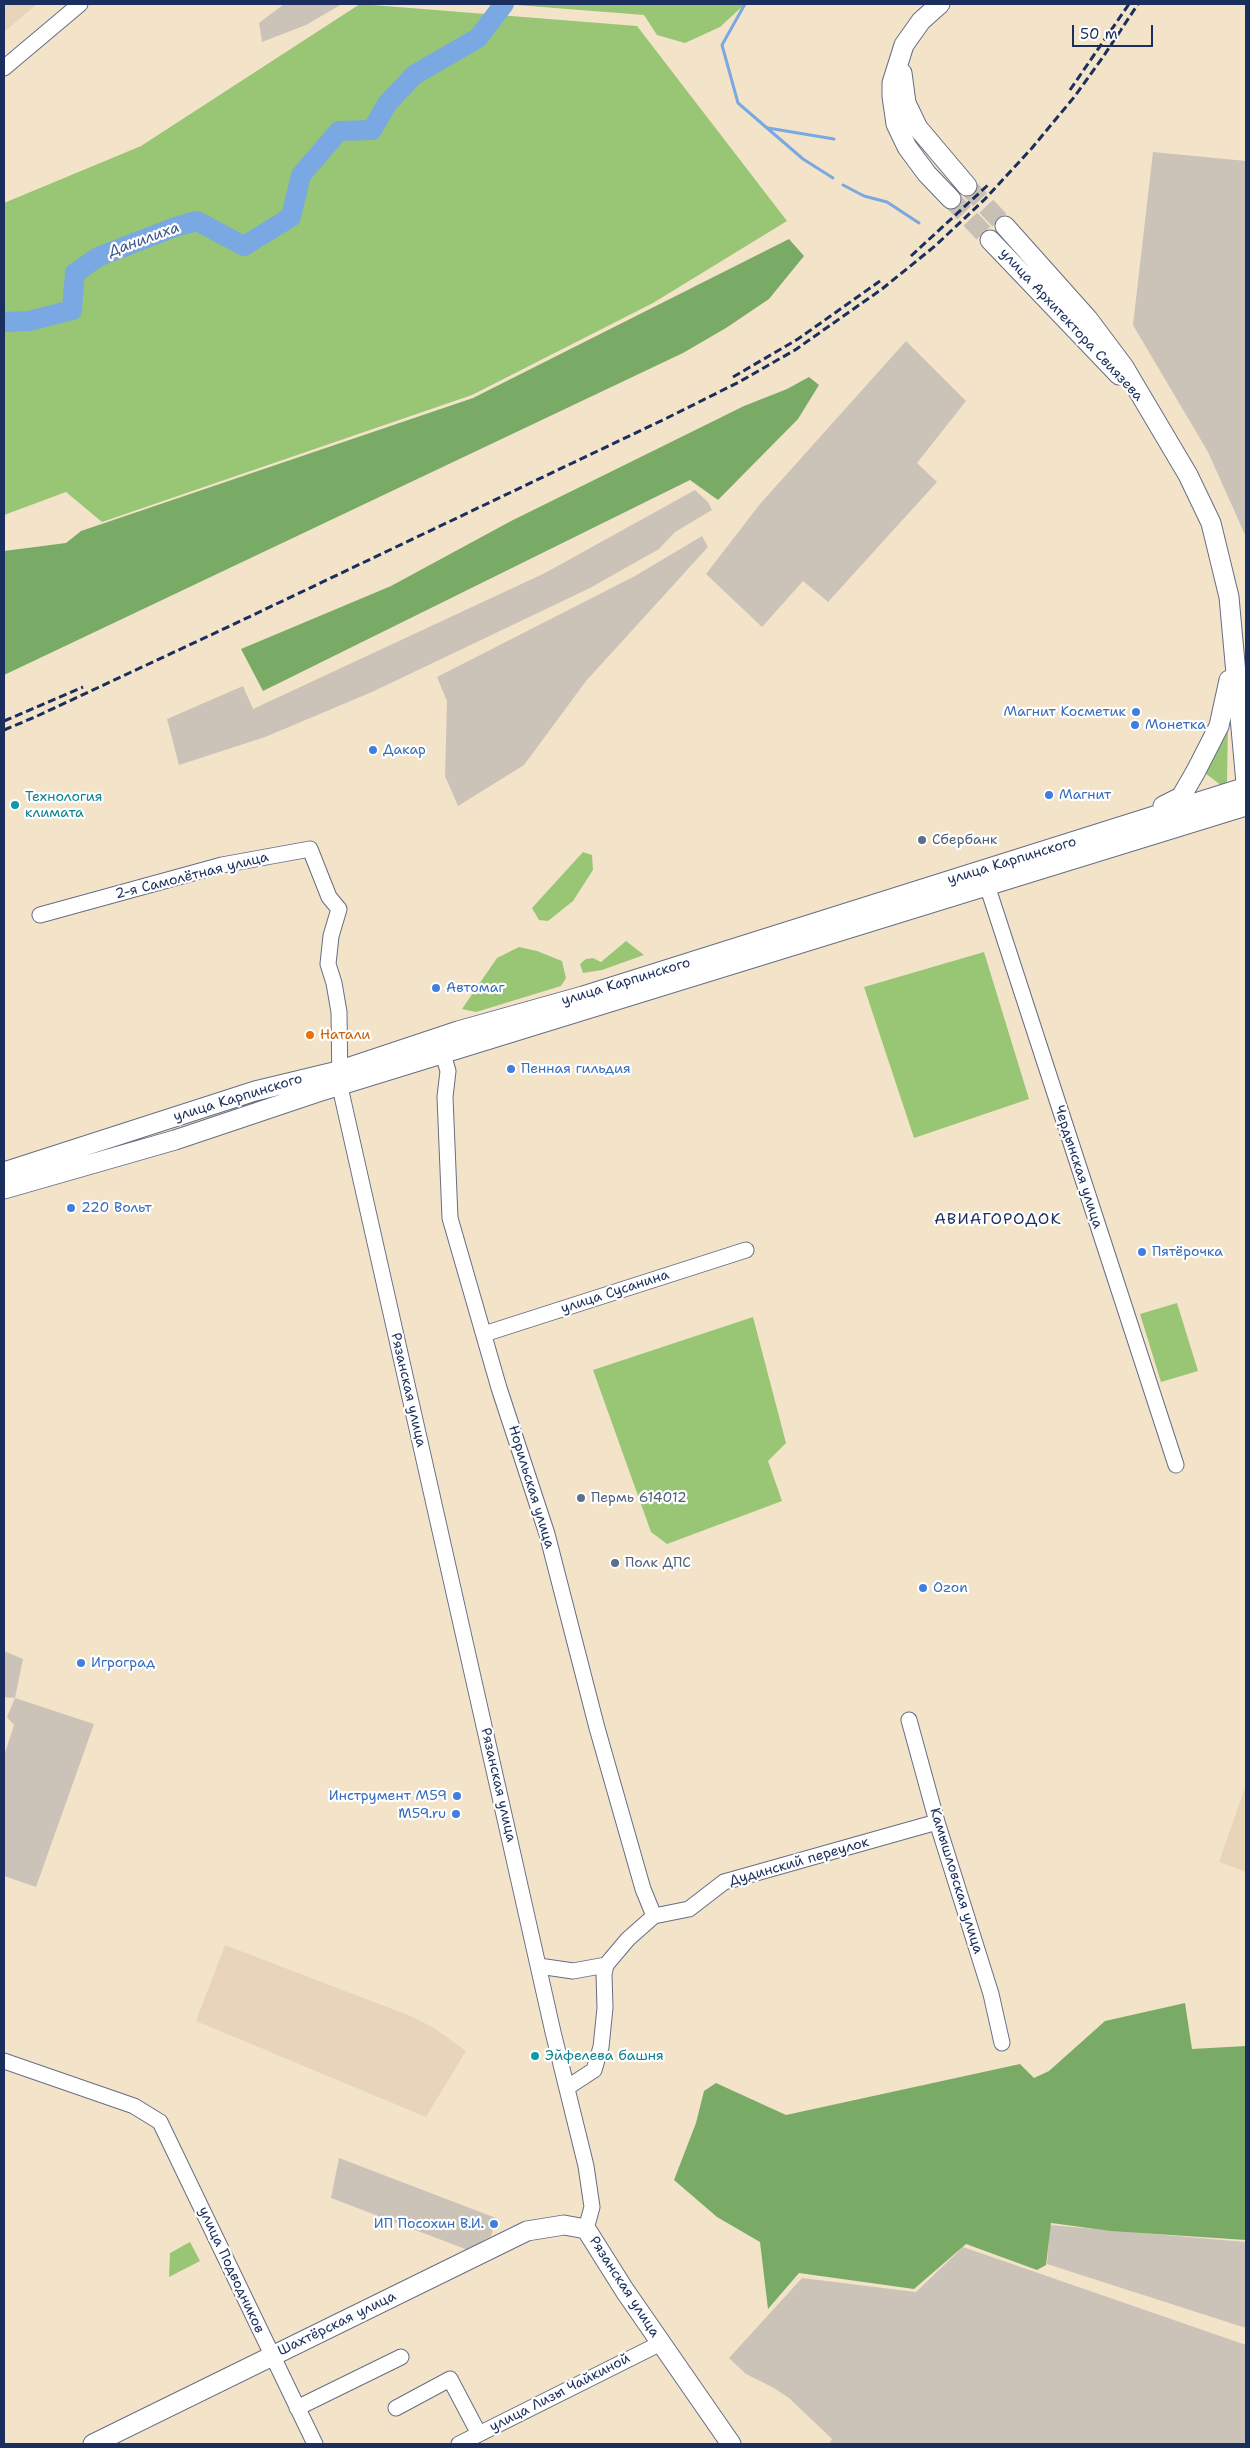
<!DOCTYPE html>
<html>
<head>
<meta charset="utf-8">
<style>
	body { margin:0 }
	#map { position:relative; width:1250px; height:2448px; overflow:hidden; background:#f3e4c9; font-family:"Shantell Sans",sans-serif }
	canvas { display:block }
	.frame { position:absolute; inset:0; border:5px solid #1b2f5e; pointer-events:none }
	.scale { position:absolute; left:1072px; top:25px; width:81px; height:22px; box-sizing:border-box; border:2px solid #1b2f5e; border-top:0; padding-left:6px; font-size:15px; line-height:18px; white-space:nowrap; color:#1b2f5e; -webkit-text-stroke:4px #fff; paint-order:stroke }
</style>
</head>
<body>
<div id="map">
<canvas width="1250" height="2448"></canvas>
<div class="frame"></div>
<div class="scale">50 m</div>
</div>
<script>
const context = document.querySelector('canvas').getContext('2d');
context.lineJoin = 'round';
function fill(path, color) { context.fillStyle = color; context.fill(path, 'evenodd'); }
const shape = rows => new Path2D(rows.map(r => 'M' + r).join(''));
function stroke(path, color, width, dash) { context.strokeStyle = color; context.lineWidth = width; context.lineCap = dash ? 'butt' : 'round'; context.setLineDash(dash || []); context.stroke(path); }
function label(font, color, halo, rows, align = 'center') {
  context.font = font + ' "Shantell Sans",sans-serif'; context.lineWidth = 4.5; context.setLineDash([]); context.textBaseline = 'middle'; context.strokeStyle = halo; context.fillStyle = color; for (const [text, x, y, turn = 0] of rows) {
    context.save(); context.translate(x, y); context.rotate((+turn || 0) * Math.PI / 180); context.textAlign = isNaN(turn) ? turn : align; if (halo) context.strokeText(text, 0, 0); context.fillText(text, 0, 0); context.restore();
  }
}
fill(shape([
	[4,4,37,4,4,32],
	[1246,1785,1246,1872,1219,1862],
	[225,1945,413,2017,434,2028,466,2051,426,2117,196,2021]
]), '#e8d4b8');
fill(shape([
	[284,4,342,4,306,25,262,42,259,23],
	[1153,152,1246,161,1246,537,1208,452,1133,325],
	[906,341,966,401,917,463,937,482,828,602,803,581,762,627,706,574,760,504],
	[695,490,708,502,712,510,675,532,659,549,590,588,372,692,265,737,179,765,167,719,243,686,253,709,545,573],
	[702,536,708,547,586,681,524,765,458,806,445,776,447,701,437,677,635,576],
	[4,1651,23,1659,15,1698,94,1724,36,1887,4,1876,4,1756,14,1725,7,1717,15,1698,4,1697],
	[339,2158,496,2218,491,2236,468,2250,331,2198],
	[1050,2225,1246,2242,1246,2328,1047,2264],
	[963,2247,1246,2345,1246,2444,829,2444,832,2439,789,2398,774,2388,746,2374,729,2358,802,2278,916,2292]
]), '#cbc2b8');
fill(shape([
	[360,4,637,26,787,221,653,303,472,395,102,522,66,492,4,515,4,203,141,146],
	[504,4,745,4,720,27,685,43,657,35,644,15],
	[1228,721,1227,782,1222,786,1201,770],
	[583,852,592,855,593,870,573,901,548,921,539,920,532,908],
	[626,941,644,955,602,970,583,973,580,964,586,959,593,958,601,962],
	[519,947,537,951,562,961,566,978,561,986,476,1012,462,1009,497,958],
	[984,952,1029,1099,914,1138,864,987],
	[1177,1303,1198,1371,1161,1382,1140,1314],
	[753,1317,786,1443,768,1461,782,1501,667,1544,651,1532,593,1370],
	[190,2242,200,2261,169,2277,170,2253]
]), '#98c675');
fill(shape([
	[789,239,804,256,769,299,726,328,683,353,4,675,4,551,66,543,81,531,473,398],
	[809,377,819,385,798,419,718,500,690,480,263,691,241,649,391,586,511,521,744,406,787,389],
	[1185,2003,1192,2049,1246,2046,1246,2240,1111,2231,1051,2223,1046,2265,1037,2270,966,2244,914,2289,799,2273,768,2309,760,2242,717,2217,674,2180,696,2123,704,2091,716,2083,786,2115,1020,2064,1034,2078,1049,2071,1105,2021]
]), '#7aab66');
stroke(shape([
	[745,4,722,45,738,103,803,159,833,178],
	[768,128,834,139],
	[843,185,864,196,887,202,919,223]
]), '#79a8e2', 3);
stroke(shape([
	[4,322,29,321,72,310,75,273,98,257,175,227,197,221,244,246,291,217,301,175,339,131,372,130,387,104,414,75,478,38,504,4]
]), '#79a8e2', 20);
stroke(shape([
	[967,186,1005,226],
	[951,199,990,240]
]), '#c8c0b4', 19, [19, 9]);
const minor = shape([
	[4,68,80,4],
	[984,876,1176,1465],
	[40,915,222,865,310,849,329,897,339,909,331,936,328,964,334,983,339,1012,340,1087,553,2032,586,2166,592,2207,586,2229],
	[443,1054,448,1071,445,1097,450,1218,499,1388,547,1534,597,1728,643,1889,654,1916],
	[484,1334,746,1250],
	[909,1720,937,1822,991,1994,1002,2043],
	[539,1966,573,1971,606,1965,628,1939,654,1916,689,1909,724,1882,937,1822],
	[4,2061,134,2106,160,2122,315,2444],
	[568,2087,594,2070,601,2047,605,2008,604,1974,606,1965],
	[297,2408,401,2357],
	[396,2408,450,2379,479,2434],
	[459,2444,661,2343]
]);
const major = shape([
	[940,4,921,21,904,45,892,83,892,96,896,124,907,147,927,174,951,199],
	[902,73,906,103,918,128,967,186],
	[1005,226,1088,319,1124,367,1188,475,1211,523,1229,597,1246,783],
	[990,240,1119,375],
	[1163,806,1181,797,1196,771,1219,726,1229,680],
	[4,1172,255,1091,338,1071,458,1031,583,996,1246,787],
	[4,1189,175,1140,315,1093,1246,806],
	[93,2444,527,2231,564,2225,586,2229,625,2291,731,2444]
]);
stroke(minor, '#676e83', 17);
stroke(major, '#676e83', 21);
stroke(minor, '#fff', 15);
stroke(major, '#fff', 19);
stroke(shape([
	[1070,90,1129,4],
	[911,256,988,185],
	[733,377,798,339,880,281],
	[4,721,83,687],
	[4,730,35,717,230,626,667,418,739,382,795,350,882,289,935,246,985,199,1032,148,1075,96,1103,57,1138,4]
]), '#1b2f5e', 3, [8, 4]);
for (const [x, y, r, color] of [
	[1136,712,5,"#3f7fe0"],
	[1135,725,5,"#3f7fe0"],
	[373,750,5,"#3f7fe0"],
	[1049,795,5,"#3f7fe0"],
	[15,805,5,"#0f9aa8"],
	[922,840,5,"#5c6f8a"],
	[436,988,5,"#3f7fe0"],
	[310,1035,5,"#e8710a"],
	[511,1069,5,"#3f7fe0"],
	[71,1208,5,"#3f7fe0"],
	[1142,1252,5,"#3f7fe0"],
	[581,1498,5,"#5c6f8a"],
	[615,1563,5,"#5c6f8a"],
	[923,1588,5,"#3f7fe0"],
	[81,1663,5,"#3f7fe0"],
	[457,1796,5,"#3f7fe0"],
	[456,1814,5,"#3f7fe0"],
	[535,2056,5,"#0f9aa8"],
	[494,2224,5,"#3f7fe0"]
]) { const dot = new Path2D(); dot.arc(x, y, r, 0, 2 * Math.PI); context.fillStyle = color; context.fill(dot); stroke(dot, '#fff', 2); }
label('14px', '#1b2f5e', '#fff', [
	["улица Архитектора Свиязева",1071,325,47],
	["улица Карпинского",1012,861,-17],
	["2-я Самолётная улица",192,876,-14],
	["улица Карпинского",626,982,-17],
	["улица Карпинского",238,1098,-17],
	["Чердынская улица",1078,1167,72],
	["улица Сусанина",615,1292,-18],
	["Рязанская улица",408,1390,77],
	["Норильская улица",531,1487,73],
	["Рязанская улица",498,1785,77],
	["Дудинский переулок",799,1862,-16],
	["Камышловская улица",956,1881,73],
	["улица Подводников",231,2270,65],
	["Рязанская улица",624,2287,57],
	["Шахтёрская улица",337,2324,-26],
	["улица Лизы Чайкиной",560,2393,-27]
]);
label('14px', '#366cbe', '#fff', [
	["Магнит Косметик",1126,712,"right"],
	["Монетка",1145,725],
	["Дакар",383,750],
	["Магнит",1059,795],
	["Автомаг",446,988],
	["Пенная гильдия",521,1069],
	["220 Вольт",81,1208],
	["Пятёрочка",1152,1252],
	["Ozon",933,1588],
	["Игроград",91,1663],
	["Инструмент М59",447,1796,"right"],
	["M59.ru",446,1814,"right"],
	["ИП Посохин В.И.",484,2224,"right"]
], 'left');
label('14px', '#0d838f', '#fff', [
	["Технология",25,797],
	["климата",25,813],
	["Эйфелева башня",545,2056]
], 'left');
label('14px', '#4e5e75', '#fff', [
	["Сбербанк",932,840],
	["Пермь 614012",591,1498],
	["Полк ДПС",625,1563]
], 'left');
label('14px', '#c56008', '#fff', [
	["Натали",320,1035]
], 'left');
label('italic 15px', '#3c598c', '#fff', [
	["Данилиха",144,240,-20]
]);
context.letterSpacing = '1px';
label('16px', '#1b2f5e', '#fff', [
	["АВИАГОРОДОК",998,1220]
]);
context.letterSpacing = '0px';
</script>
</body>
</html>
